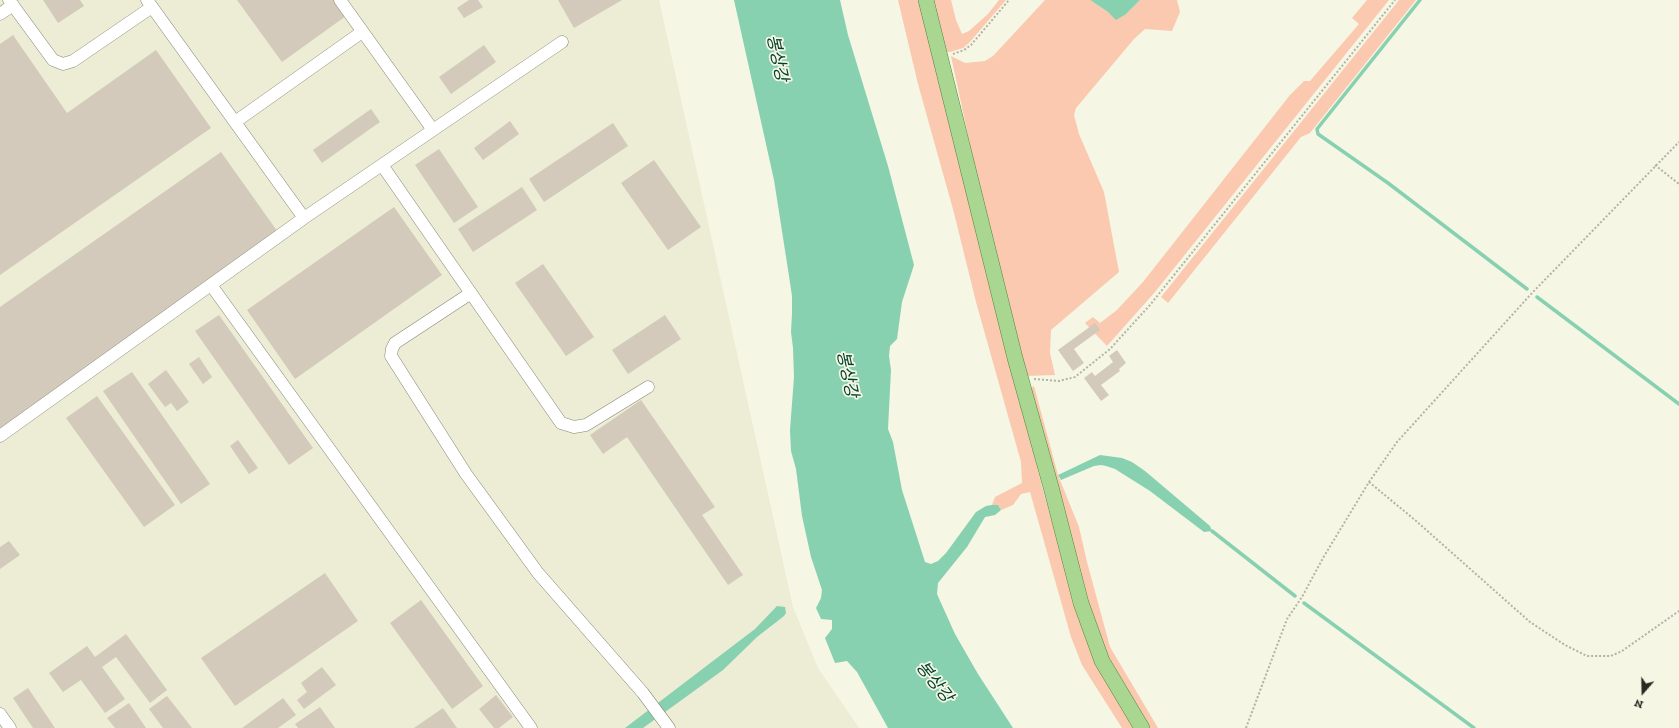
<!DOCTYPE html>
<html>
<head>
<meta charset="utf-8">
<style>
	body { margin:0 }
	#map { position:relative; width:1679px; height:728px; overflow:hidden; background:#f6f6e5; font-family:"Zilla Slab",serif }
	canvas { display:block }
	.north { position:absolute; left:1623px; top:672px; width:40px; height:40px; -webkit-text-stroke:3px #f6f6e5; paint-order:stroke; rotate:200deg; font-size:11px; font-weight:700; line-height:16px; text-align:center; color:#292923 }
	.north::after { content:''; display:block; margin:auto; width:14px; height:18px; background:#292923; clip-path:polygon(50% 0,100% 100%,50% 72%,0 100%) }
</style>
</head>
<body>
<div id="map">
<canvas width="1679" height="728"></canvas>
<div class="north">N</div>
</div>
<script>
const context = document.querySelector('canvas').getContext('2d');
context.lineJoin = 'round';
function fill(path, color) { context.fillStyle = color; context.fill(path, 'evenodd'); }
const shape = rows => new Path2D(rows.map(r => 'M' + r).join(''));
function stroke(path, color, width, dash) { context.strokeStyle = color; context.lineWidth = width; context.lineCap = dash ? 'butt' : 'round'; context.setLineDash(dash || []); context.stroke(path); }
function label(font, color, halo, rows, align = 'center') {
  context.font = font + ' "Zilla Slab","Noto Sans KR",serif'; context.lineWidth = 3.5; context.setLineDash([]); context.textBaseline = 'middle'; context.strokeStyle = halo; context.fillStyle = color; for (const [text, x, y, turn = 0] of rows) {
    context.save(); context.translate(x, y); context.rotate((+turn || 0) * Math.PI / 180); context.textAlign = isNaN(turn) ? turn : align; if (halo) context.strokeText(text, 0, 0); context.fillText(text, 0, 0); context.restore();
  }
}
fill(shape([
	[0,0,659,0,793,607,818,668,859,728,0,728]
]), '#ecedd4');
fill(shape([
	[898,0,920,0,1042,487,1076,605,1135,728,1122,728,1082,665,1071,637,1030,492,1021,494,1013,505,1001,510,998,505,992,505,995,497,1022,483,1021,462,976,302,954,213,918,84],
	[931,0,951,0,956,20,962,34,969,31,988,14,999,0,1006,0,969,43,963,48,950,52,944,52],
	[1045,0,1090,0,1108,12,1126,14,1140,0,1177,0,1180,12,1172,31,1145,29,1134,39,1076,108,1074,115,1079,134,1104,192,1119,272,1051,330,1050,353,1055,375,1026,376,984,210,951,56,965,63,985,61,993,56],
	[1367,0,1389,0,1155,292,1107,346,1085,323,1093,317,1100,323,1117,310,1143,282,1290,95,1304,81,1310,81,1359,24,1352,18],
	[1399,0,1416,0,1310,133,1301,137,1168,303,1161,297],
	[1034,386,1058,475,1079,527,1087,562,1110,647,1158,728,1146,728,1112,672,1092,623,1028,390]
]), '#fac9af');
fill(shape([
	[734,0,840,0,848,35,888,166,914,265,902,302,897,339,890,346,889,356,891,370,888,429,893,442,902,490,925,562,931,564,938,561,946,553,976,512,986,506,992,505,998,505,1001,510,995,515,985,517,967,547,938,583,937,594,955,634,978,674,1013,728,888,728,857,672,847,661,835,663,825,638,832,629,832,620,821,619,816,608,821,598,822,590,811,557,802,516,796,469,791,451,790,430,794,377,793,348,791,332,792,314,792,296,789,276,774,180],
	[1090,0,1140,0,1126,14,1116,20,1108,12],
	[1100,455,1122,458,1132,462,1145,471,1210,526,1212,531,1204,532,1150,491,1115,469,1106,466,1101,465,1094,466,1061,480,1058,475],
	[777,606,785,607,786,613,784,616,757,637,723,670,643,728,625,728,755,629]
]), '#87d1b1');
stroke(shape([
	[1420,0,1317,129,1318,134,1388,183,1527,289],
	[1537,297,1679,404],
	[1212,531,1295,596],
	[1304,603,1474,728]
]), '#87d1b1', 3.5);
fill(shape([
	[43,0,80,0,84,6,58,23],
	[237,0,334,0,346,16,282,62],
	[469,0,478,0,483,7,464,18,457,8],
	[558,0,622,0,574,28],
	[13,35,67,113,156,50,211,128,0,275,0,44],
	[484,45,496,62,451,94,439,77],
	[371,109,380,122,322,163,313,150],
	[510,121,519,134,483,160,474,148],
	[613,123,628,146,544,202,529,179],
	[439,149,478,207,454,223,415,165],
	[221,152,280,235,0,431,0,307],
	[654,160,701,227,668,250,621,183],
	[522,187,537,210,473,252,458,229],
	[394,207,442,275,295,379,247,310],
	[543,264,594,337,566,356,515,283],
	[219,315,313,448,289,465,195,331],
	[665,315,681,339,628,374,612,350],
	[1095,323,1100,330,1074,349,1084,363,1073,371,1058,350],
	[1117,350,1126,363,1119,369,1120,371,1101,385,1109,395,1101,401,1084,378,1092,372,1095,376,1113,362,1109,356],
	[199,357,212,377,203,384,189,364],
	[166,370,189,402,177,411,171,403,165,407,148,384],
	[132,372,210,484,181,504,103,391],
	[97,396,175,505,144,527,66,418],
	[641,400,715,507,702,515,743,575,728,585,627,437,603,454,590,435],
	[238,440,258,468,249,474,230,446],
	[9,541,20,555,0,569,0,547],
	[325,573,358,621,235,706,201,658],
	[421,600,483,686,452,709,390,623],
	[126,634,167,690,150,703,116,657,102,667,125,699,105,713,81,680,63,692,49,673,87,646,95,657],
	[322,667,336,685,304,709,297,700,307,692,301,683],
	[28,688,55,728,33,728,13,698],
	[496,695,513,717,499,728,494,728,479,709],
	[167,696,192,728,163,728,149,709],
	[283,698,296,715,278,728,242,728],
	[129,703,146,728,115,728,107,718],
	[320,707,335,728,298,728,295,724],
	[443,708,457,728,414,728]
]), '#d3cabb');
const minor = shape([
	[9,0,53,60,63,64,73,61,152,7],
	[147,0,304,218],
	[340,0,433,130],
	[0,14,13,5],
	[235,122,362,32],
	[382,165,561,423,574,427,586,425,648,387],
	[211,285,531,728],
	[471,293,395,343,392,349,391,356,466,474,538,573,643,693,669,728],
	[0,436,304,218,562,42],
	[0,714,10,728]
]);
const major = shape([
	[926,0,1015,358,1051,487,1081,603,1102,661,1142,728]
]);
stroke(minor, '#868677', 13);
stroke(major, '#56893a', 16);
stroke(shape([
	[953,54,964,50,971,45,1009,0],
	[1655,165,1679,184],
	[1034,379,1059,381,1075,377,1110,349,1150,305,1395,0],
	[1369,482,1415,520,1530,622,1565,645,1587,656,1611,656,1622,651,1679,611],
	[1246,728,1287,619,1302,597,1323,558,1369,482,1397,442,1532,293,1679,142]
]), '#b3b3a5', 2, [2, 2]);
stroke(minor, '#fff', 12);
stroke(major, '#a9d791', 15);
label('italic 17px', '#00402c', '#f6f6e5', [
	["봉상강",777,58,78],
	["봉상강",847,374,78],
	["봉상강",934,682,51]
]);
</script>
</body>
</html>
